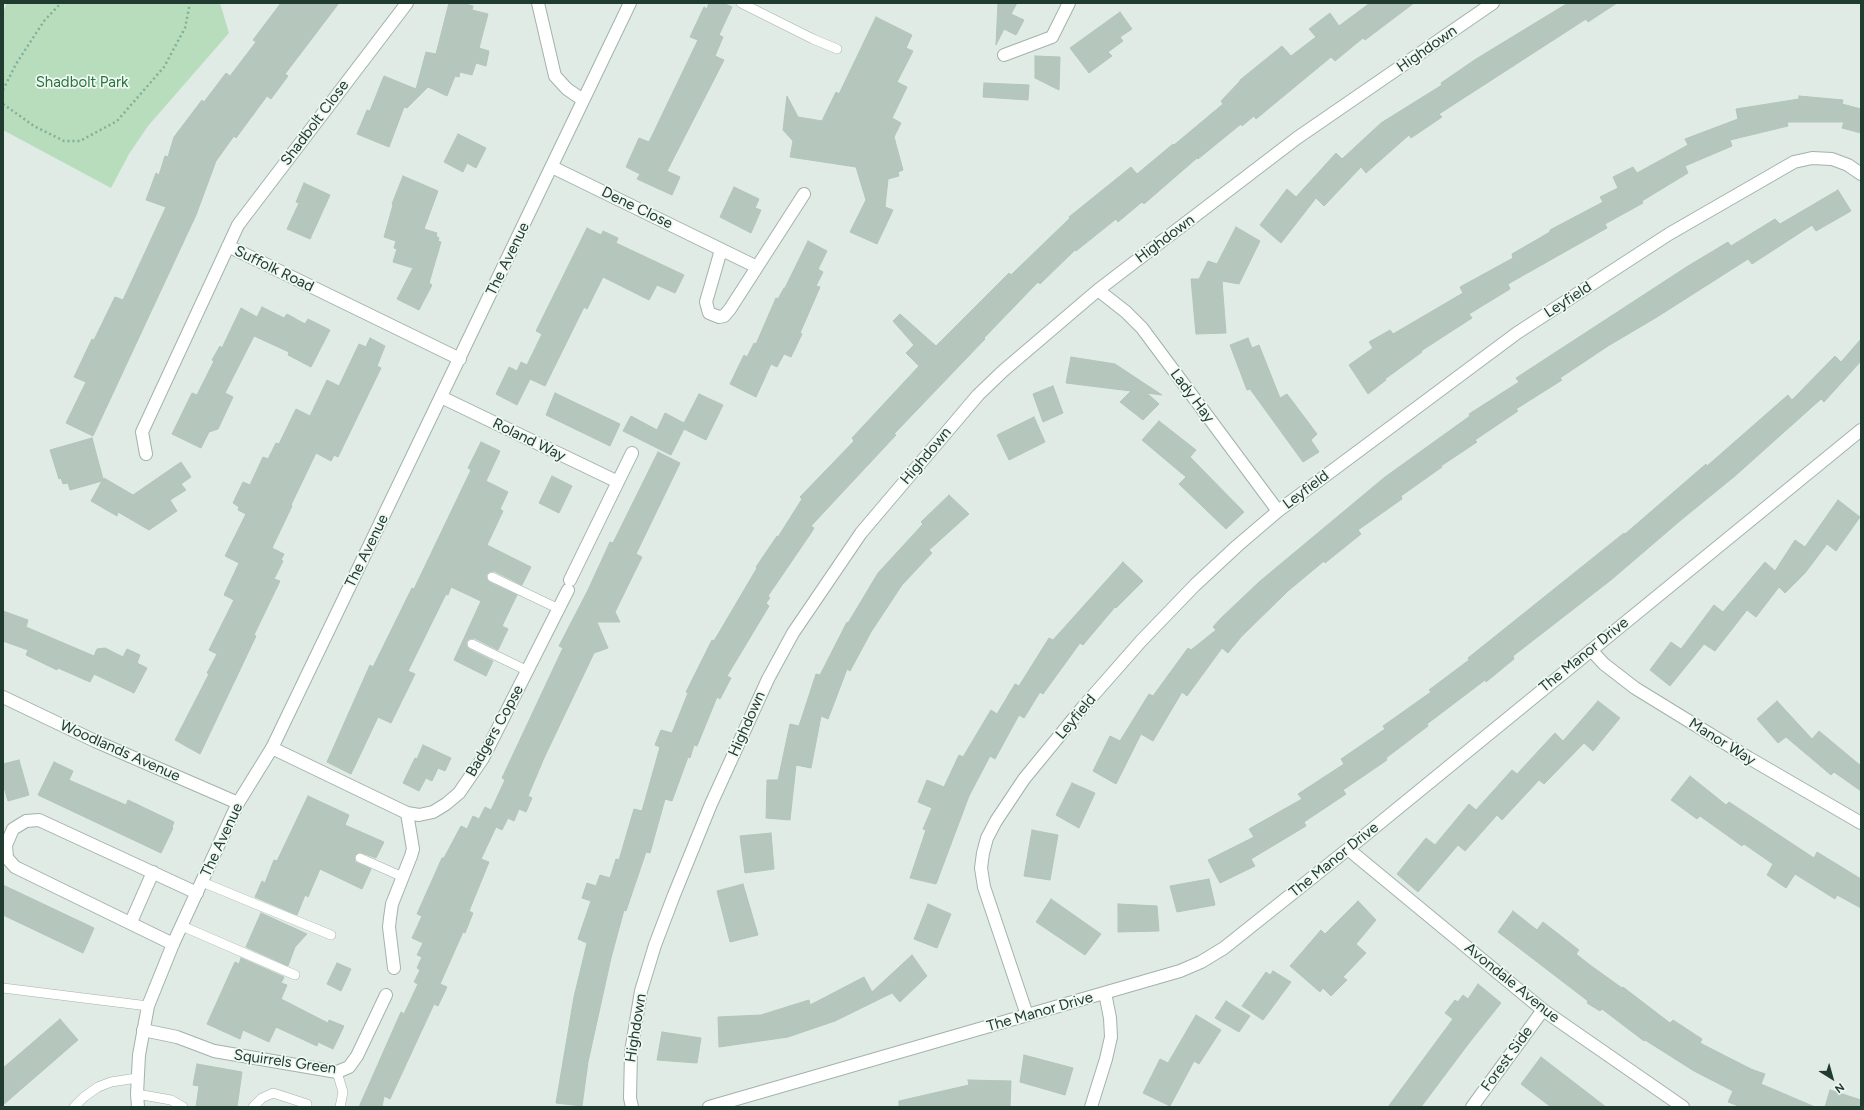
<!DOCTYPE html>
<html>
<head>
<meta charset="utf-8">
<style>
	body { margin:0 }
	#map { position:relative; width:1864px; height:1110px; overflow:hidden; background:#dfebe4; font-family:Figtree,sans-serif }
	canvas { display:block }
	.frame { position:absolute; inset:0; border:4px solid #203c31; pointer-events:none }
	.north { position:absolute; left:1812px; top:1058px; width:40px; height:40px; -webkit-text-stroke:3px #f0f8f3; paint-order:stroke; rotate:143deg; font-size:11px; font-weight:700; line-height:16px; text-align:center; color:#203c31 }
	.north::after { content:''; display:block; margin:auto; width:14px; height:18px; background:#203c31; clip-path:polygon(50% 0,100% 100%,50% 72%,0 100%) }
</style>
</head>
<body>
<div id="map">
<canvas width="1864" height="1110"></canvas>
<div class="frame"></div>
<div class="north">N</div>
</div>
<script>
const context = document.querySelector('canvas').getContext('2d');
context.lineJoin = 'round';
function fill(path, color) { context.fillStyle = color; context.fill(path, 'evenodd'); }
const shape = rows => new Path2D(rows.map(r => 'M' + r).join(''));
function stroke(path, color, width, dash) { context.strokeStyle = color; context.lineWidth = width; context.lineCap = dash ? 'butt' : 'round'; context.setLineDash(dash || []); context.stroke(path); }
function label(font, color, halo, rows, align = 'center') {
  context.font = font + ' Figtree,sans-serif'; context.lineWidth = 3.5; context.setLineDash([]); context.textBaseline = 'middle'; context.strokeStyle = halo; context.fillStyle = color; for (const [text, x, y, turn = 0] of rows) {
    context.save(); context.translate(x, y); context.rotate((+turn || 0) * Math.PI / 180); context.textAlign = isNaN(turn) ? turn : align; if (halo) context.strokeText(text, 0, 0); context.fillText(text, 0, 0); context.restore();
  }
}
fill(shape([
	[7,3,220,3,229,33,148,126,129,154,111,188,3,130,3,12]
]), '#b7ddbd');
const building = shape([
	[281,3,339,3,285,74,288,76,271,99,267,96,236,138,234,136,216,161,196,215,93,436,66,423,86,382,74,377,92,339,94,340,115,297,123,300,166,207,146,200,156,173,159,175,165,156,168,157,174,137,202,100,204,102,226,73,230,76,256,42,253,40,281,3],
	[449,3,462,3,473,6,472,10,488,14,479,48,489,51,486,66,476,63,472,75,460,72,459,77,455,76,447,96,428,87,407,108,404,107,389,147,357,134,367,110,370,111,384,76,416,89,426,52,436,54,449,3],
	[709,3,723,3,732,7,719,35,723,37,715,56,724,60,667,171,680,177,672,195,637,179,640,174,626,167,639,138,649,142,698,40,690,37,704,7,707,9,709,3],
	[998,3,1017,3,1011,14,1024,20,1016,35,1004,29,996,45,998,3],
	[1370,3,1414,3,1365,40,1363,38,1335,61,1331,57,1256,119,1254,116,1242,126,1241,124,1198,159,1197,158,1144,204,1142,202,1118,222,1116,219,1076,251,1075,250,1040,284,1038,282,984,338,985,339,894,434,896,435,811,526,814,528,811,533,768,596,770,598,766,603,769,606,727,676,731,678,720,699,717,697,697,746,694,745,690,758,688,757,672,801,665,799,650,853,646,852,626,911,624,910,611,958,588,1062,582,1106,556,1103,574,997,587,943,578,939,591,901,582,898,587,883,596,886,600,875,610,878,616,859,619,860,634,809,642,811,660,747,655,745,661,730,672,733,688,693,686,692,712,640,714,641,757,568,756,567,777,536,778,537,802,499,800,497,854,441,852,438,919,366,906,353,914,345,893,321,900,314,936,346,1009,273,1011,275,1070,218,1069,217,1131,167,1137,174,1173,144,1174,145,1223,104,1221,101,1240,81,1240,80,1282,46,1291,56,1316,37,1309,29,1330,13,1339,26,1370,3],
	[1568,3,1617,3,1588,22,1586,19,1439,114,1442,117,1411,138,1409,135,1366,173,1361,167,1324,206,1316,198,1281,243,1260,225,1287,189,1296,197,1336,153,1342,159,1381,123,1442,85,1441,83,1476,59,1568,3],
	[1120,12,1132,29,1120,37,1123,41,1108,52,1112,56,1089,73,1070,48,1120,12],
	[876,17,912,35,906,48,913,51,897,82,907,87,892,118,901,123,894,137,903,170,898,172,899,176,888,179,885,207,893,210,877,244,850,232,866,200,856,167,790,157,793,141,783,130,787,96,798,117,822,121,836,92,839,94,876,17],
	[1035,56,1060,57,1059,90,1035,78,1035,56],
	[984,83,1029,85,1028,100,983,97,984,83],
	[1799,96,1843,100,1842,104,1861,109,1861,133,1842,128,1844,122,1787,122,1788,126,1730,140,1732,146,1685,166,1688,173,1642,201,1643,203,1605,224,1607,228,1508,284,1510,289,1469,314,1472,318,1421,351,1422,352,1385,379,1386,380,1368,394,1349,365,1373,348,1369,342,1390,330,1393,334,1463,293,1460,287,1513,258,1512,254,1550,232,1550,230,1603,202,1600,197,1618,188,1613,177,1633,167,1637,173,1688,145,1685,139,1738,119,1736,109,1799,99,1799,96],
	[458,134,486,148,476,168,467,163,463,172,444,162,458,134],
	[403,176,438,191,424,229,437,233,436,236,439,238,438,241,441,242,429,283,432,285,419,310,397,299,413,268,393,262,397,249,394,248,396,241,384,237,393,205,392,204,403,176],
	[304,183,330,195,310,239,287,229,299,203,296,202,304,183],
	[734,187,759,199,755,208,761,210,751,233,720,217,734,187],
	[1838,190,1851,211,1816,231,1812,225,1752,264,1748,259,1657,317,1608,346,1560,378,1562,380,1516,409,1518,411,1475,440,1477,442,1441,466,1442,467,1401,496,1402,499,1358,530,1361,534,1325,563,1324,561,1288,591,1241,637,1228,653,1222,648,1187,696,1182,692,1153,741,1141,734,1116,784,1093,771,1110,736,1120,741,1149,694,1153,696,1188,648,1191,650,1216,630,1213,627,1220,619,1259,582,1385,477,1470,416,1469,414,1519,382,1516,378,1688,266,1728,242,1731,246,1775,219,1780,224,1838,190],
	[1236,227,1260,241,1239,284,1222,281,1226,333,1196,334,1191,279,1199,279,1208,261,1217,264,1236,227],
	[587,228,601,235,603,231,618,238,616,243,684,275,675,293,657,285,649,300,603,277,587,309,584,307,545,386,530,379,517,405,496,394,509,367,517,371,521,362,527,365,542,334,536,331,587,228],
	[808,241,827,251,818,269,823,272,816,286,820,287,800,333,802,334,791,357,784,354,777,367,771,364,756,397,730,384,744,355,747,357,754,343,756,344,776,298,778,299,784,288,785,288,808,241],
	[262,307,284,318,287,314,305,324,308,319,330,330,311,367,288,355,289,352,254,336,225,393,233,397,218,429,209,432,201,448,172,434,192,393,197,395,214,361,212,360,220,346,222,348,241,308,257,317,262,307],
	[370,338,385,346,377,366,381,368,338,457,334,455,331,461,316,453,291,505,292,506,272,548,284,554,281,560,283,561,274,579,280,581,254,635,256,636,200,754,175,740,209,674,207,673,217,654,209,650,234,600,224,595,239,563,225,556,246,514,238,510,239,507,233,503,243,482,250,485,263,457,268,459,276,443,279,444,296,409,310,416,327,380,339,386,359,344,366,347,370,338],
	[1248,338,1252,348,1259,345,1280,398,1287,394,1317,434,1311,440,1319,452,1303,462,1250,389,1247,390,1230,345,1248,338],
	[1861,339,1861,361,1824,402,1821,399,1735,476,1681,520,1611,580,1513,656,1514,659,1486,682,1485,680,1427,724,1428,726,1386,758,1387,760,1343,790,1346,794,1304,822,1306,826,1251,859,1255,866,1220,883,1208,860,1254,837,1249,829,1302,799,1298,794,1344,764,1341,759,1385,729,1383,726,1431,692,1429,690,1469,660,1468,658,1624,533,1625,534,1706,464,1707,466,1788,395,1792,400,1835,356,1841,362,1861,339],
	[1071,357,1115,364,1162,395,1147,393,1159,404,1143,420,1120,402,1131,391,1066,383,1071,357],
	[1053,386,1063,413,1043,422,1033,394,1053,386],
	[555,393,620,424,610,446,546,415,555,393],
	[699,394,723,405,706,440,684,429,671,455,623,431,631,416,657,430,665,413,684,423,699,394],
	[1034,417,1045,442,1009,460,997,435,1034,417],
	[1159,421,1196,450,1190,457,1244,512,1226,529,1179,484,1186,477,1142,440,1159,421],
	[92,438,103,479,104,478,133,495,181,462,191,477,181,484,186,490,170,500,177,511,149,530,118,512,117,516,91,501,102,481,70,490,68,483,63,484,61,478,59,479,50,450,92,438],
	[481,442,500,451,486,481,508,492,500,509,503,511,487,545,531,567,522,585,494,571,489,572,486,575,487,580,489,582,517,595,502,626,508,629,498,650,474,638,469,639,466,642,467,647,469,649,493,661,486,676,454,660,481,601,451,587,448,595,446,594,408,671,415,674,391,723,378,717,351,774,327,762,370,665,373,667,412,588,414,589,471,470,468,468,481,442],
	[658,452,680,463,636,554,642,557,615,612,620,622,597,622,608,648,594,653,544,758,528,796,532,798,526,812,519,809,514,821,508,818,502,830,496,827,481,859,489,862,469,911,473,913,465,933,463,932,440,984,447,987,438,1006,434,1004,390,1099,384,1096,382,1107,359,1107,401,1012,404,1014,418,984,414,982,420,970,417,968,422,957,417,955,423,943,412,938,422,916,417,914,442,858,444,858,461,826,467,829,473,816,479,819,485,807,491,810,505,780,502,778,563,648,559,646,588,590,610,542,613,543,658,452],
	[552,476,572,486,559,513,539,503,552,476],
	[949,495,969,514,929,550,932,553,902,585,871,632,850,671,847,669,828,719,821,716,811,768,796,765,790,820,766,818,767,780,778,780,790,724,799,726,816,674,820,675,847,622,848,623,878,573,923,524,921,522,949,495],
	[1838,500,1860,517,1836,551,1827,544,1805,573,1785,593,1779,587,1756,617,1747,610,1715,651,1704,644,1670,686,1650,670,1671,642,1681,649,1714,605,1723,612,1765,562,1775,571,1795,540,1805,547,1838,500],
	[1123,562,1143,581,1116,608,1115,607,1083,645,1080,643,1043,694,1040,692,1024,718,1019,715,995,759,990,756,969,796,936,884,910,878,926,830,923,829,932,808,918,802,927,780,944,787,959,755,963,757,991,710,997,714,1015,684,1019,686,1049,638,1053,640,1123,562],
	[3,611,28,620,26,627,94,656,97,649,105,648,123,657,127,649,140,655,137,663,147,668,134,693,94,674,90,682,58,668,57,670,26,655,28,650,3,641,3,611],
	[1598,701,1620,718,1593,751,1584,743,1544,784,1539,780,1502,820,1497,815,1465,851,1458,845,1418,892,1397,874,1426,838,1435,845,1469,804,1476,810,1512,770,1517,774,1555,733,1563,741,1598,701],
	[1777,701,1812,739,1819,731,1861,766,1861,791,1834,772,1831,775,1786,737,1778,743,1757,719,1777,701],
	[423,745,451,758,445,771,438,768,432,781,426,778,419,791,403,783,415,758,417,759,423,745],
	[19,760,29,795,8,801,3,784,3,764,19,760],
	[54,762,73,771,69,780,126,805,128,800,174,822,172,827,173,828,161,853,38,795,54,762],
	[1690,776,1726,805,1729,802,1814,858,1817,852,1861,879,1861,908,1837,895,1835,899,1795,874,1786,888,1767,875,1773,864,1744,844,1742,846,1700,816,1697,819,1671,800,1690,776],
	[1072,783,1095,793,1079,828,1056,815,1072,783],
	[308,796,349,815,345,825,384,842,376,858,360,852,355,855,355,862,371,869,362,889,320,869,308,897,305,895,297,915,255,897,262,881,265,883,274,860,277,861,308,796],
	[1032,830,1058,835,1050,880,1024,876,1032,830],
	[771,833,774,869,745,873,740,836,771,833],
	[1209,879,1215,905,1177,912,1170,886,1209,879],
	[743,884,758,935,730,942,717,891,743,884],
	[3,885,94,928,83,953,3,915,3,885],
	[1051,899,1101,934,1085,955,1036,922,1051,899],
	[1358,901,1376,920,1356,944,1366,953,1343,977,1347,980,1331,996,1323,988,1320,992,1290,966,1321,930,1325,934,1358,901],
	[928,904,951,914,937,948,914,939,928,904],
	[1118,904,1157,906,1159,931,1118,932,1118,904],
	[1513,911,1537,930,1543,922,1579,950,1576,954,1590,965,1622,988,1623,987,1670,1023,1673,1020,1702,1039,1700,1043,1751,1069,1765,1074,1761,1084,1815,1107,1741,1107,1728,1102,1733,1091,1694,1071,1645,1040,1644,1041,1602,1009,1600,1011,1587,1003,1588,1001,1498,932,1513,911],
	[261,913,307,934,295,947,288,966,246,947,261,913],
	[912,955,927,976,900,1002,892,993,835,1021,788,1037,719,1047,718,1017,761,1015,809,1000,810,1005,864,977,872,992,912,955],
	[241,958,284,977,281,983,287,985,281,999,328,1023,329,1020,344,1026,333,1049,318,1042,317,1046,276,1027,269,1042,243,1030,240,1039,207,1024,235,962,239,964,241,958],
	[337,963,351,969,341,991,327,984,337,963],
	[1273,971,1291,982,1263,1020,1242,1006,1266,972,1270,975,1273,971],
	[1478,984,1501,1003,1469,1043,1421,1107,1388,1107,1453,1019,1445,1013,1455,1000,1458,1002,1463,995,1468,999,1478,984],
	[1226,1001,1250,1016,1239,1032,1215,1018,1226,1001],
	[1196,1015,1221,1030,1199,1064,1194,1061,1170,1106,1143,1093,1160,1059,1168,1063,1196,1015],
	[60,1019,78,1040,3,1105,3,1068,60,1019],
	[662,1032,701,1038,697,1063,657,1060,662,1032],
	[1024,1055,1073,1068,1065,1095,1020,1082,1024,1055],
	[1541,1057,1606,1107,1551,1107,1521,1084,1541,1057],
	[197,1064,242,1072,237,1107,196,1107,199,1086,193,1085,197,1064],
	[968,1080,1011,1081,1010,1107,899,1107,899,1101,969,1085,968,1080],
	[1830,1090,1861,1100,1861,1107,1825,1107,1830,1090]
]);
fill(building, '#b5c6bd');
stroke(building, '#b2c5bb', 1);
const service = shape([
	[741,3,813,39,837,49],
	[492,577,559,609],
	[472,644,528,671],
	[360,858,403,877],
	[202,882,331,935],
	[182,926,295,975],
	[3,988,148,1006],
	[337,1072,343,1092,340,1107],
	[137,1094,171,1100,183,1107],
	[74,1107,84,1097,98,1087,111,1082,137,1078],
	[253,1107,262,1098,273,1093,307,1104]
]);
const minor = shape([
	[1004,55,1052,37,1069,3],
	[552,167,757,267],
	[228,246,460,359],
	[721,250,706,302,709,313,719,317,724,316,730,309,804,194],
	[1098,290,1126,312,1142,328,1278,511],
	[441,397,618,482],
	[146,454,142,432,238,225,407,3],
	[570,580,632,453],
	[1591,650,1604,664,1635,688,1749,758,1861,823],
	[3,697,95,741,238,803],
	[272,748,407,813,419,815,433,812,446,804,459,793,483,758,568,590],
	[1348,849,1543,1010,1683,1107],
	[131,922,153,872],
	[173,944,15,867,7,858,6,845,13,829,26,821,39,820,197,893],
	[394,968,389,927,390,918,392,904,411,856,413,849,407,813],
	[1027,1015,984,887,981,868,983,853,987,838,996,821,1024,779,1083,707,1141,641,1195,585,1237,546,1278,511,1517,333,1669,234,1794,162,1812,158,1832,159,1848,165,1861,174],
	[143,1030,177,1037,214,1051,337,1072,349,1067,357,1056,386,995],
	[632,1107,630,1098,631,1052,641,991,655,945,674,895,711,804,768,679,793,633,861,533,978,395,1003,371,1098,290,1297,138,1493,3],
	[709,1107,1180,971,1201,962,1224,948,1348,849,1861,430],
	[1091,1107,1106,1059,1111,1037,1110,1018,1105,993],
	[1472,1107,1543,1010]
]);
const tertiary = shape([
	[538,3,555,76,567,89,583,100],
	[138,1107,137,1094,139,1055,148,1006,173,944,238,803,272,748,630,3]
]);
stroke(service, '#a2b3ab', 10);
stroke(minor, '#a2b3ab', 14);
stroke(tertiary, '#a2b3ab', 14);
stroke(shape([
	[3,90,16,64,44,21,61,3],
	[3,104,34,126,64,141,80,141,117,121,164,67,185,28,190,3]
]), '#7fb09b', 2.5, [2, 3]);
stroke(service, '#fff', 9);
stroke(minor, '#fff', 12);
stroke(tertiary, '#fff', 12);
label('15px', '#203c31', '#f0f8f3', [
	["Highdown",1427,49,-35],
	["Shadbolt Close",315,123,-53],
	["Dene Close",637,208,26],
	["Highdown",1165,239,-37],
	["The Avenue",508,259,-64],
	["Suffolk Road",274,269,26],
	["Leyfield",1568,300,-33],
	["Lady Hay",1192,396,53],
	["Roland Way",529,440,26],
	["Highdown",926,456,-50],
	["Leyfield",1306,490,-37],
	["The Avenue",367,551,-64],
	["The Manor Drive",1584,655,-39],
	["Leyfield",1076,717,-50],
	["Highdown",747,724,-66],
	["Badgers Copse",495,731,-61],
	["Manor Way",1722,742,32],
	["Woodlands Avenue",120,751,24],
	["The Avenue",222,840,-65],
	["The Manor Drive",1334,860,-39],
	["Avondale Avenue",1512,983,39],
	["The Manor Drive",1040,1012,-16],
	["Highdown",636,1028,-81],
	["Forest Side",1507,1059,-54],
	["Squirrels Green",285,1062,8]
]);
label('15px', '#29743d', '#f0f8f3', [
	["Shadbolt Park",82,83]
]);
</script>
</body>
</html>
